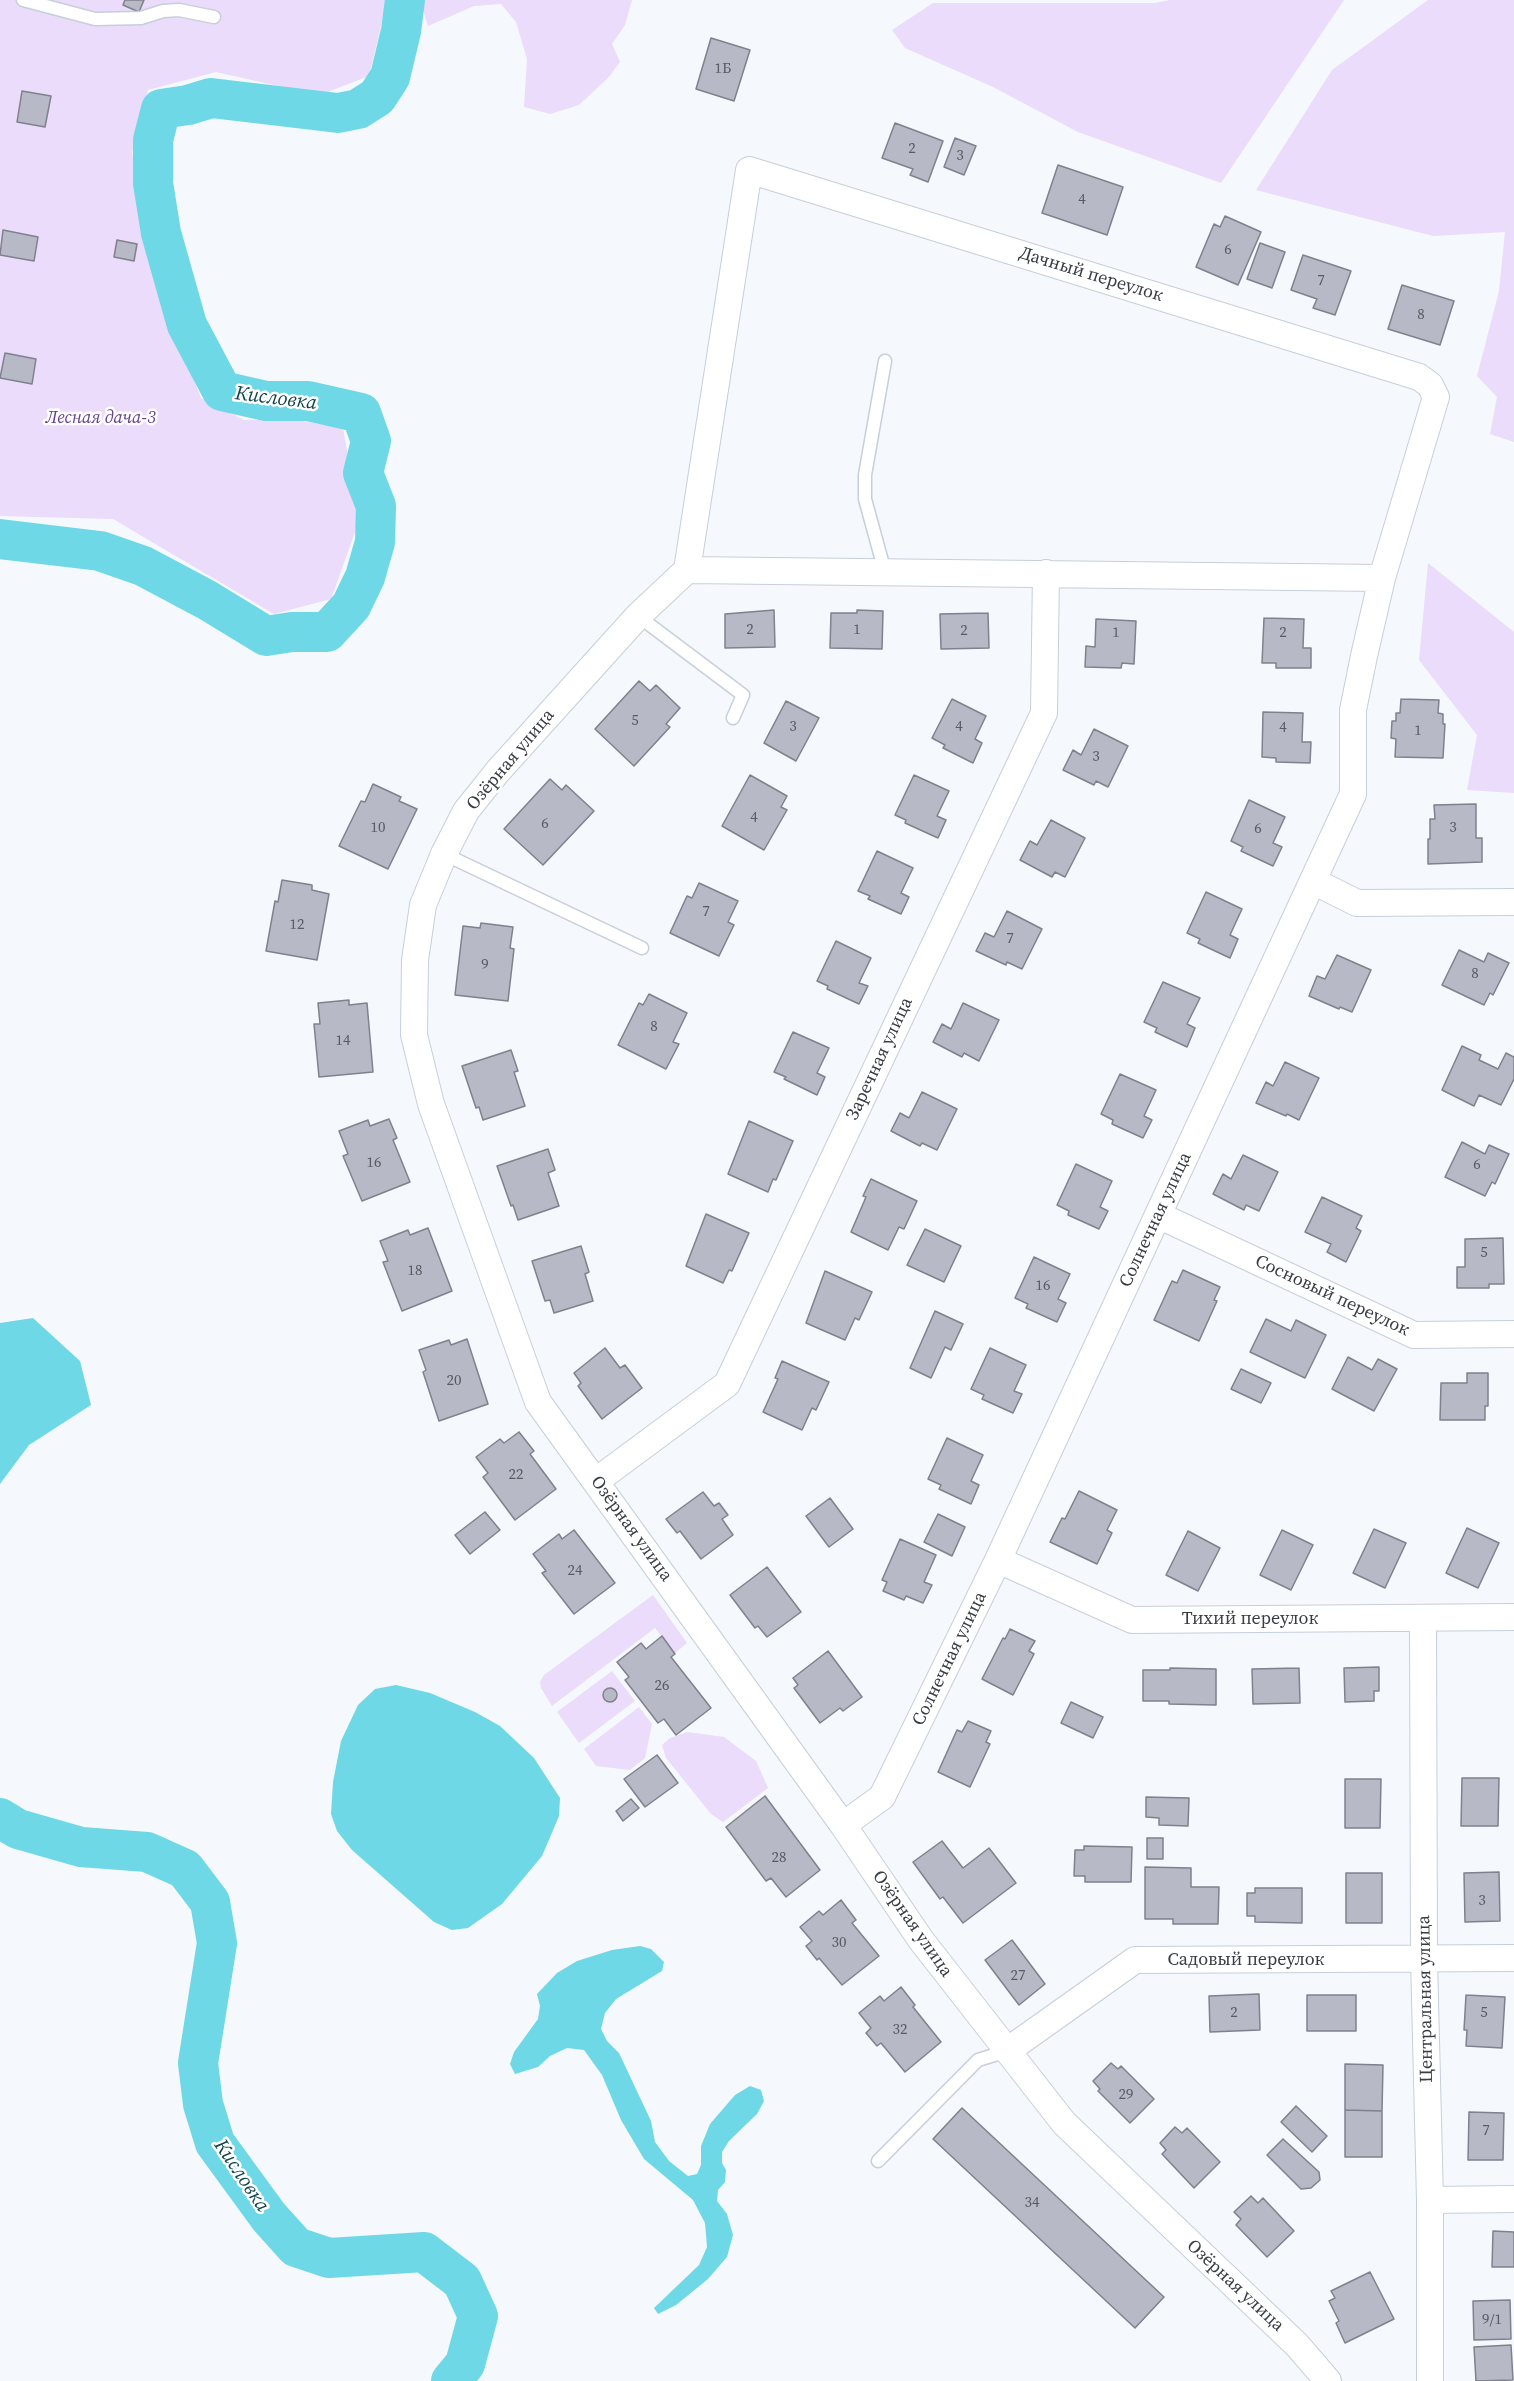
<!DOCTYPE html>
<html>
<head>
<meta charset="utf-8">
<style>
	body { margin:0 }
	canvas { display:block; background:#f5f8fd }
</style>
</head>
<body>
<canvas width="1514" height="2381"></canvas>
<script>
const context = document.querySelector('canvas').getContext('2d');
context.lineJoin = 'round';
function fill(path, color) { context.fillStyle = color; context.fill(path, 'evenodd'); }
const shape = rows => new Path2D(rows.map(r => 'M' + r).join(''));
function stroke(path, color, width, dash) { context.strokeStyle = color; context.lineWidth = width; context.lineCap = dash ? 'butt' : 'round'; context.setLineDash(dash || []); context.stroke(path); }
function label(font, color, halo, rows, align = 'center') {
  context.font = font + ' "Source Serif 4",serif'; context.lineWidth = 5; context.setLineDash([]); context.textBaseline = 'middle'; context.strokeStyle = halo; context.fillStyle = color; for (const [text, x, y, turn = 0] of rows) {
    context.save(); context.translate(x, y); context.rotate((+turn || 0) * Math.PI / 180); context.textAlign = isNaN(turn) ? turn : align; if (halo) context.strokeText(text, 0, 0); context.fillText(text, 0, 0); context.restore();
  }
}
fill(shape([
	[0,0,387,0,369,76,325,93,278,86,216,72,148,90,132,153,163,301,201,398,244,420,291,419,343,428,359,521,331,599,274,614,113,519,0,516],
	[420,0,632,0,625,25,612,44,620,62,609,77,579,105,550,114,524,107,527,59,516,22,501,4,474,6,428,26],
	[1170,0,1344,0,1221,183,1078,132,993,87,905,48,892,30,933,3,1155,3],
	[1428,0,1514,0,1514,442,1490,434,1497,397,1477,376,1499,291,1505,232,1433,236,1256,190,1332,70],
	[1428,563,1514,632,1514,793,1467,790,1477,735,1419,660],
	[653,1595,687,1643,675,1653,655,1628,552,1706,541,1688,540,1682,544,1675],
	[612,1671,635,1701,579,1743,557,1712],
	[639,1707,652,1724,645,1758,630,1770,596,1766,584,1749],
	[687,1732,724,1737,756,1761,768,1788,723,1822,711,1814,666,1758,662,1745,670,1738]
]), '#eadcfa');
fill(shape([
	[33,1318,80,1361,91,1405,29,1445,0,1484,0,1323],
	[396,1685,430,1693,475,1712,500,1726,534,1758,560,1798,559,1816,542,1856,502,1904,468,1928,452,1930,434,1922,352,1850,337,1831,331,1814,333,1782,341,1741,358,1705,375,1689],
	[640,1946,651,1949,664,1962,662,1971,616,1999,605,2013,601,2029,607,2041,619,2053,651,2121,655,2142,669,2161,688,2176,697,2174,701,2165,701,2146,710,2124,735,2095,750,2086,761,2090,764,2101,757,2114,729,2141,722,2152,722,2163,726,2170,725,2182,718,2190,717,2201,727,2214,733,2235,727,2257,708,2279,676,2305,658,2314,654,2308,699,2265,707,2247,705,2223,693,2200,644,2159,621,2120,602,2075,584,2050,567,2048,550,2056,538,2067,515,2074,510,2064,514,2052,538,2019,540,2006,537,1994,557,1973,577,1961,612,1950]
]), '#6ed8e7');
stroke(shape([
	[0,539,100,551,143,566,207,600,266,636,292,632,327,632,351,606,365,577,375,542,376,506,363,473,371,441,361,413,308,401,266,401,222,391,187,325,161,233,153,183,153,140,161,109,188,105,211,98,338,113,358,109,377,97,390,77,401,31,405,0],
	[0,1818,18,1829,81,1847,147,1852,185,1869,210,1902,217,1943,198,2063,203,2104,215,2143,269,2217,296,2247,329,2258,424,2252,462,2281,478,2316,465,2364,451,2381]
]), '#6ed8e7', 40);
const building = shape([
	[125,0,144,0,139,12,123,5,125,0],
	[711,38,750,50,734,101,696,89,711,38],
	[22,91,51,96,45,127,17,122,22,91],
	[895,123,943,141,928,182,910,175,913,169,882,158,895,123],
	[955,138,976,146,964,175,944,167,955,138],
	[1058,165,1123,187,1107,235,1042,213,1058,165],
	[1225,216,1261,232,1238,285,1196,267,1214,224,1220,227,1225,216],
	[3,230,38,237,34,261,0,255,3,230],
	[117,240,137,244,134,261,114,257,117,240],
	[1260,243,1285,252,1272,288,1247,279,1260,243],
	[1303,255,1351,271,1335,315,1313,308,1317,299,1291,290,1303,255],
	[1402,285,1454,301,1440,345,1388,329,1402,285],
	[5,353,36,359,32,384,0,378,5,353],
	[774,610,775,647,725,648,725,614,774,610],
	[857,610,883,611,882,649,830,648,831,613,857,613,857,610],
	[988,613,989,648,941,649,940,614,988,613],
	[1264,618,1304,619,1303,648,1311,648,1311,668,1276,668,1276,663,1262,663,1264,618],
	[1096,619,1136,621,1134,664,1122,663,1121,668,1085,667,1086,646,1095,647,1096,619],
	[639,681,650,691,656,685,680,708,666,724,670,727,634,766,595,729,639,681],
	[952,699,986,716,975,739,982,743,973,763,943,748,945,745,932,738,952,699],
	[1401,699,1439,700,1438,713,1443,714,1443,724,1445,724,1443,758,1395,757,1396,739,1391,738,1392,721,1396,721,1396,713,1400,713,1401,699],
	[786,701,819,718,796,761,764,743,786,701],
	[1263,712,1303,713,1302,742,1311,742,1310,763,1276,762,1276,758,1262,757,1263,712],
	[1094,729,1128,746,1108,787,1096,781,1094,785,1063,770,1073,750,1081,755,1094,729],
	[750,775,787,796,781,807,787,810,764,850,722,826,750,775],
	[914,775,949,791,937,816,946,820,938,838,905,823,906,820,895,815,914,775],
	[550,779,562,790,566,785,594,811,543,865,504,829,550,779],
	[373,784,401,797,399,801,417,809,388,869,339,846,361,801,365,802,373,784],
	[1249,800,1285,817,1273,843,1282,847,1273,866,1241,851,1243,847,1231,841,1249,800],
	[1476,804,1476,838,1482,838,1482,862,1428,864,1428,839,1430,839,1430,819,1435,819,1434,805,1476,804],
	[1051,820,1085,838,1065,877,1055,872,1052,877,1020,860,1030,841,1037,845,1051,820],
	[877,851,913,868,901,893,909,897,901,914,868,899,870,896,858,891,877,851],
	[282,880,312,885,312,890,329,894,317,960,266,951,275,901,278,902,282,880],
	[699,883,738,901,728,922,734,925,719,956,670,933,687,896,692,898,699,883],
	[1206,892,1242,909,1230,935,1238,939,1230,958,1198,943,1200,939,1187,933,1206,892],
	[1007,911,1042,929,1022,969,1007,962,1006,965,976,951,985,933,994,937,1007,911],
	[481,923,513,927,510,948,514,949,508,1001,455,995,463,926,480,928,481,923],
	[836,941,871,958,859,983,868,986,859,1004,827,989,828,986,817,981,836,941],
	[1459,950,1484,962,1488,953,1509,963,1493,995,1490,993,1484,1005,1442,985,1459,950],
	[1337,955,1371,970,1352,1012,1340,1007,1339,1009,1309,996,1317,976,1325,979,1337,955],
	[1163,982,1200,998,1187,1024,1195,1028,1187,1047,1155,1032,1157,1028,1144,1022,1163,982],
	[649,994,687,1013,673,1042,679,1044,666,1069,618,1045,639,1003,643,1005,649,994],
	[349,1000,349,1005,367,1003,373,1072,319,1077,314,1024,320,1024,318,1003,349,1000],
	[963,1003,999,1020,979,1061,964,1053,962,1057,933,1042,942,1024,951,1029,963,1003],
	[793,1032,829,1048,817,1073,825,1077,817,1095,784,1079,786,1077,774,1072,793,1032],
	[1462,1046,1481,1055,1479,1060,1498,1069,1506,1053,1514,1057,1514,1079,1501,1105,1479,1095,1474,1106,1442,1090,1462,1046],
	[511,1050,518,1071,514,1072,525,1106,483,1120,479,1107,476,1108,462,1066,511,1050],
	[1285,1062,1319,1078,1299,1120,1287,1114,1286,1116,1256,1103,1266,1082,1273,1086,1285,1062],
	[1120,1074,1156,1090,1144,1116,1152,1120,1143,1138,1112,1124,1113,1120,1101,1114,1120,1074],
	[922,1092,957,1109,937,1150,922,1143,920,1146,891,1131,900,1113,909,1118,922,1092],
	[389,1119,397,1138,393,1140,410,1182,362,1201,343,1156,348,1154,339,1131,368,1120,370,1126,389,1119],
	[749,1121,793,1141,776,1180,773,1179,768,1192,728,1174,749,1121],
	[1462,1142,1485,1154,1489,1145,1509,1154,1495,1184,1492,1182,1485,1196,1445,1177,1462,1142],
	[548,1149,555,1170,548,1173,559,1206,518,1220,513,1205,511,1206,497,1166,548,1149],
	[1243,1155,1278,1172,1259,1211,1246,1205,1244,1210,1213,1194,1223,1174,1231,1179,1243,1155],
	[1076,1164,1112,1181,1100,1207,1108,1211,1099,1229,1068,1215,1069,1211,1057,1205,1076,1164],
	[871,1179,917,1201,904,1229,899,1227,888,1250,851,1232,866,1197,863,1196,871,1179],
	[1322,1197,1362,1216,1356,1228,1361,1231,1346,1262,1327,1252,1331,1244,1305,1232,1322,1197],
	[706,1214,749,1233,732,1271,729,1270,723,1283,686,1266,706,1214],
	[428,1228,452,1291,402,1311,383,1262,388,1261,380,1241,408,1230,410,1235,428,1228],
	[925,1229,961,1246,944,1282,907,1265,925,1229],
	[1503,1238,1504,1284,1489,1284,1489,1288,1457,1288,1457,1267,1465,1267,1465,1239,1503,1238],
	[581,1246,589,1272,585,1274,593,1301,554,1313,550,1300,545,1301,532,1261,581,1246],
	[1034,1257,1070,1274,1058,1299,1066,1303,1057,1322,1026,1308,1028,1304,1015,1298,1034,1257],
	[1183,1270,1220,1287,1214,1300,1217,1301,1199,1341,1154,1320,1172,1281,1177,1283,1183,1270],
	[825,1271,872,1292,859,1320,855,1318,845,1340,806,1323,825,1271],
	[935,1311,963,1324,951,1350,945,1347,931,1378,910,1368,935,1311],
	[1266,1319,1291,1331,1296,1320,1326,1335,1305,1378,1250,1352,1266,1319],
	[467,1339,488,1404,439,1421,423,1372,426,1370,419,1350,449,1340,451,1345,467,1339],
	[605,1348,620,1368,625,1365,642,1388,602,1419,578,1386,581,1383,574,1373,605,1348],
	[990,1348,1026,1365,1014,1391,1022,1394,1013,1413,982,1399,984,1395,971,1389,990,1348],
	[1348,1357,1372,1370,1378,1359,1397,1369,1374,1411,1332,1389,1348,1357],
	[782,1361,829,1382,816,1410,812,1408,802,1430,763,1412,778,1379,775,1378,782,1361],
	[1241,1369,1271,1383,1261,1403,1231,1389,1241,1369],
	[1467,1373,1488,1373,1488,1406,1485,1406,1485,1420,1440,1420,1441,1383,1467,1383,1467,1373],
	[519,1432,534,1451,530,1454,556,1489,515,1520,483,1477,488,1473,476,1457,500,1439,504,1443,519,1432],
	[947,1438,983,1455,971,1481,979,1485,971,1504,939,1489,941,1485,928,1479,947,1438],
	[1079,1491,1117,1510,1107,1530,1112,1533,1097,1564,1050,1542,1062,1518,1065,1519,1079,1491],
	[703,1492,714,1506,719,1503,728,1515,722,1519,733,1535,701,1559,680,1531,677,1533,666,1519,703,1492],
	[830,1498,853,1529,829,1547,806,1516,830,1498],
	[485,1512,500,1530,470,1554,455,1535,485,1512],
	[938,1514,965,1527,952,1556,924,1542,938,1514],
	[1467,1528,1499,1543,1478,1588,1446,1573,1467,1528],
	[1374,1529,1406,1543,1385,1588,1353,1573,1374,1529],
	[574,1530,615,1583,574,1614,542,1573,546,1571,533,1554,559,1534,562,1539,574,1530],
	[1282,1530,1313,1545,1291,1590,1260,1575,1282,1530],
	[1188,1531,1220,1548,1198,1591,1166,1575,1188,1531],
	[900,1539,936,1555,924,1582,932,1585,923,1603,906,1596,904,1600,883,1591,887,1582,882,1580,900,1539],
	[767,1567,801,1612,767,1637,758,1626,755,1628,730,1595,767,1567],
	[1010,1629,1035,1641,1029,1651,1034,1654,1013,1695,982,1679,1003,1638,1005,1639,1010,1629],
	[662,1636,675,1654,671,1657,711,1708,676,1735,664,1719,658,1723,625,1680,629,1677,617,1662,641,1643,646,1649,662,1636],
	[828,1651,862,1697,843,1711,840,1708,820,1723,794,1688,798,1685,793,1678,828,1651],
	[1379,1667,1379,1691,1374,1691,1374,1701,1345,1702,1344,1668,1379,1667],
	[1170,1668,1216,1669,1216,1705,1169,1704,1169,1701,1143,1701,1143,1670,1170,1670,1170,1668],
	[1299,1668,1300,1703,1253,1704,1252,1669,1299,1668],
	'603 1695a7 7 0 1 1 14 0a7 7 0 1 1-14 0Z',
	[1071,1702,1103,1717,1093,1738,1061,1723,1071,1702],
	[968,1721,991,1731,986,1742,990,1744,970,1787,938,1772,957,1730,962,1732,968,1721],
	[657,1755,678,1783,645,1807,624,1779,657,1755],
	[1462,1778,1499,1778,1498,1826,1461,1826,1462,1778],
	[1345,1779,1381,1779,1380,1828,1345,1828,1345,1779],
	[765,1796,820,1870,786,1897,771,1878,766,1881,726,1827,765,1796],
	[1146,1797,1189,1798,1188,1826,1159,1825,1159,1818,1146,1817,1146,1797],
	[631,1799,639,1808,623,1821,616,1811,631,1799],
	[1147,1838,1163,1838,1163,1859,1147,1859,1147,1838],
	[942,1841,963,1868,989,1848,1016,1883,963,1923,943,1897,940,1899,913,1862,942,1841],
	[1084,1846,1132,1847,1131,1882,1085,1882,1085,1876,1074,1876,1075,1850,1084,1850,1084,1846],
	[1145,1867,1191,1868,1191,1887,1219,1887,1218,1924,1173,1924,1173,1919,1145,1919,1145,1867],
	[1499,1872,1500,1921,1465,1922,1464,1873,1499,1872],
	[1346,1873,1382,1873,1382,1923,1346,1923,1346,1873],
	[1255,1888,1302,1888,1302,1923,1255,1922,1255,1916,1247,1916,1247,1893,1255,1893,1255,1888],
	[841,1900,856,1920,852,1923,879,1956,842,1985,819,1958,817,1960,806,1946,812,1941,800,1927,819,1911,823,1915,841,1900],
	[1012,1940,1045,1984,1019,2005,985,1960,1012,1940],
	[901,1987,915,2005,913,2007,941,2042,905,2072,881,2043,877,2046,866,2033,871,2028,859,2013,880,1996,884,2001,901,1987],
	[1259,1994,1260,2030,1210,2032,1209,1996,1259,1994],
	[1307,1995,1356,1995,1356,2031,1307,2031,1307,1995],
	[1466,1995,1505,1997,1502,2048,1466,2046,1467,2030,1464,2030,1466,1995],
	[1111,2063,1118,2069,1121,2066,1154,2099,1130,2123,1098,2091,1100,2089,1093,2081,1111,2063],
	[1345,2064,1383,2065,1382,2111,1345,2110,1345,2064],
	[1296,2106,1327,2136,1312,2152,1281,2122,1296,2106],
	[962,2108,1164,2297,1135,2328,933,2139,962,2108],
	[1345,2110,1382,2111,1382,2157,1345,2157,1345,2110],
	[1469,2112,1504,2113,1503,2160,1468,2160,1469,2112],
	[1175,2127,1182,2133,1187,2128,1220,2162,1194,2188,1162,2154,1166,2150,1160,2143,1175,2127],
	[1283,2139,1319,2172,1320,2180,1311,2188,1301,2189,1267,2155,1283,2139],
	[1251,2196,1258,2203,1263,2198,1294,2231,1267,2257,1236,2225,1241,2219,1234,2212,1251,2196],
	[1493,2231,1514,2232,1514,2267,1492,2267,1493,2231],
	[1370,2272,1394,2319,1345,2343,1336,2323,1339,2321,1329,2301,1335,2298,1331,2291,1370,2272],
	[1510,2300,1511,2339,1474,2340,1473,2301,1510,2300],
	[1511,2345,1513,2380,1476,2381,1474,2347,1511,2345]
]);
fill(building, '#b8b9c6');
stroke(building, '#7f818d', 1.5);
const service = shape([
	[23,0,95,19,141,18,163,11,179,10,214,17],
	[885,572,865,499,865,475,885,361],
	[638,616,743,695,733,718],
	[444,854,642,948],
	[878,2161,978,2060,1007,2051]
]);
const minor = shape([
	[687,570,749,170,1419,377,1430,385,1436,397,1382,578,1364,656,1353,710,1353,794,998,1560,882,1797,843,1825],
	[687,570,638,616,498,771,466,811,444,854,423,905,415,960,414,1035,431,1104,538,1402,843,1825,921,1940,1064,2123,1297,2345,1328,2381],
	[687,570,1382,578],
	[1313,881,1357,903,1514,902],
	[1158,1215,1414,1335,1514,1334],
	[596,1481,727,1384,1044,713,1046,573],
	[998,1560,1132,1620,1514,1617],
	[1423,1618,1424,1959,1430,2200,1430,2381],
	[1007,2051,1135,1960,1514,1958],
	[1430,2200,1514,2199]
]);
stroke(service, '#c6cfdb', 15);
stroke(minor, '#c6cfdb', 28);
stroke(service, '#fff', 12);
stroke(minor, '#fff', 26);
label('15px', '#595b62', null, [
	["1Б",723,69],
	["2",912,149],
	["3",960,156],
	["4",1082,200],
	["6",1228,250],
	["7",1321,281],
	["8",1421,315],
	["2",750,630],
	["1",857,630],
	["2",964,631],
	["1",1116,633],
	["2",1283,633],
	["5",635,721],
	["3",793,727],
	["4",959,727],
	["4",1283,728],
	["1",1418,731],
	["3",1096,757],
	["4",754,818],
	["6",545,824],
	["10",378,828],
	["3",1453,828],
	["6",1258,829],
	["7",706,912],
	["12",297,925],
	["7",1010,939],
	["9",485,965],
	["8",1475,974],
	["8",654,1027],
	["14",343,1041],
	["16",374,1163],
	["6",1477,1165],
	["5",1484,1253],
	["18",415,1271],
	["16",1043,1286],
	["20",454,1381],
	["22",516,1475],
	["24",575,1571],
	["26",662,1686],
	["28",779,1858],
	["3",1482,1901],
	["30",839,1943],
	["27",1018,1976],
	["2",1234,2013],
	["5",1484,2013],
	["32",900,2030],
	["29",1126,2095],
	["7",1486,2131],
	["34",1032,2203],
	["9/1",1492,2320]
]);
label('18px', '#393c41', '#fff', [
	["Дачный переулок",1091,275,17],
	["Озёрная улица",511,760,-50],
	["Заречная улица",880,1059,-65],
	["Солнечная улица",1156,1220,-65],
	["Сосновый переулок",1332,1296,25],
	["Озёрная улица",631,1529,54],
	["Тихий переулок",1250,1619],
	["Солнечная улица",950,1659,-64],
	["Озёрная улица",912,1924,55],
	["Садовый переулок",1246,1960],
	["Центральная улица",1426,1999,-91],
	["Озёрная улица",1235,2286,43]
]);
label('italic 18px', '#683f8e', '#fff', [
	["Лесная дача-3",101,418]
]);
label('italic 20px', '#12434a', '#fff', [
	["Кисловка",276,399,7],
	["Кисловка",241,2176,56]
]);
</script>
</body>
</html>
